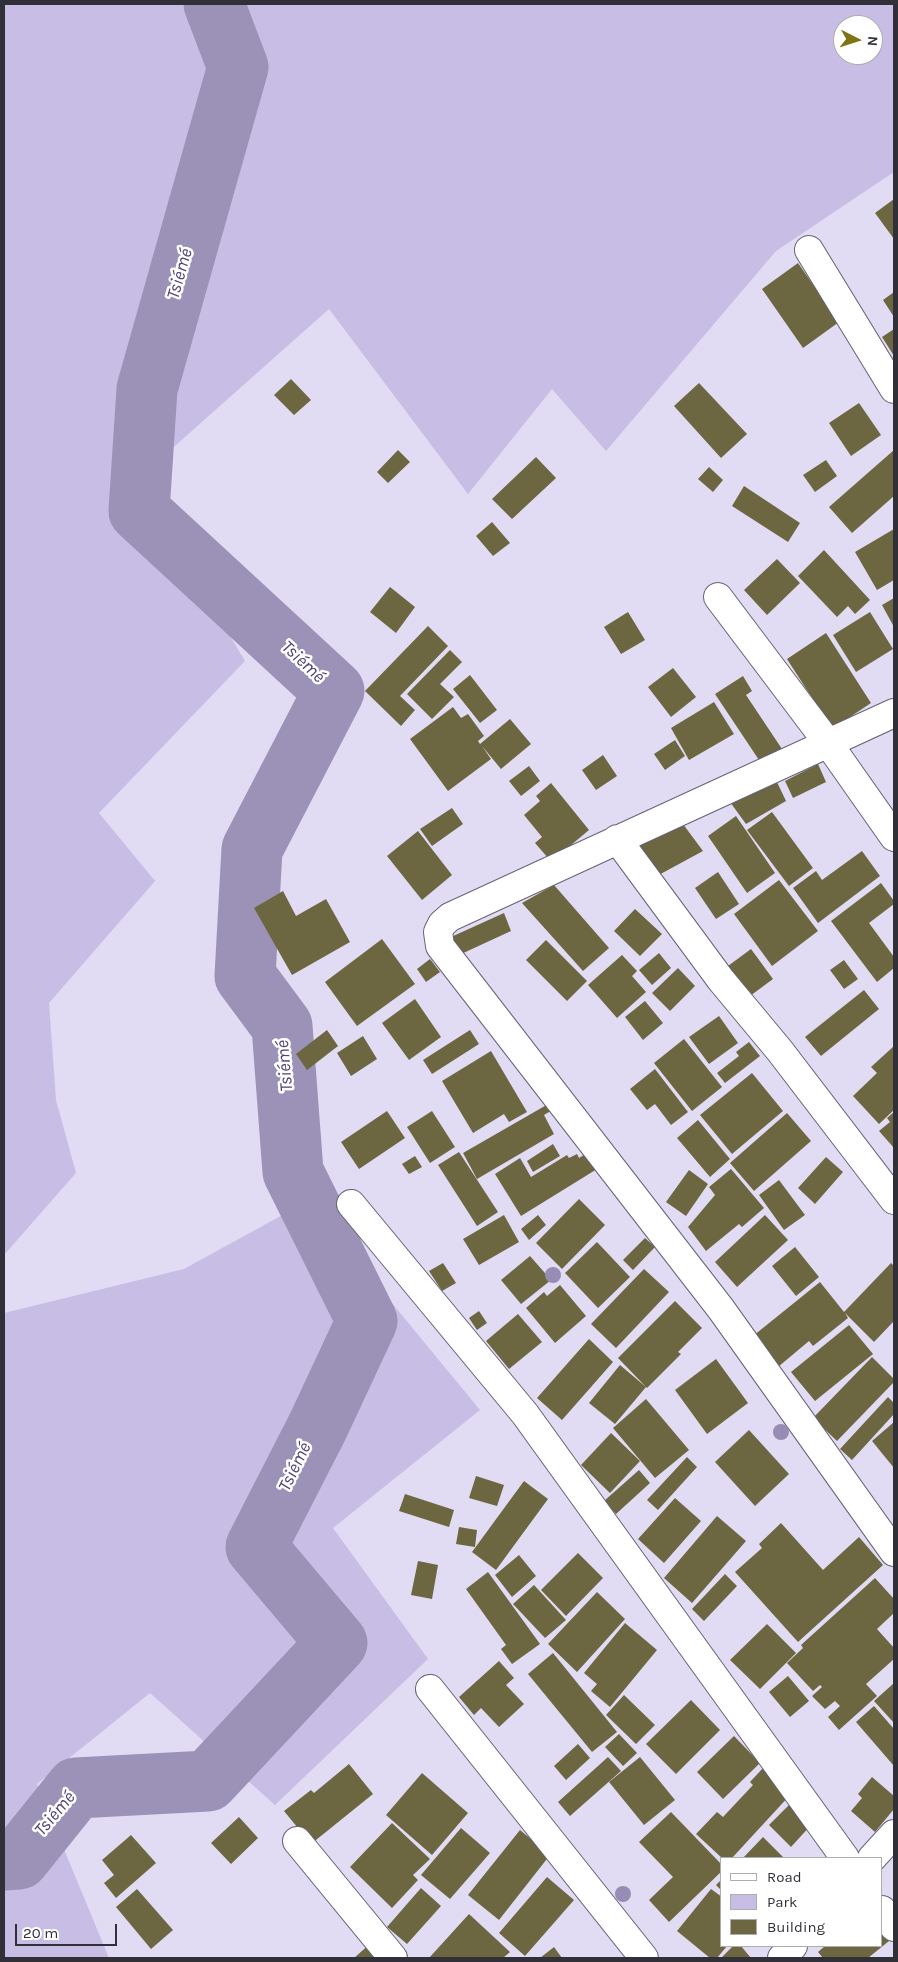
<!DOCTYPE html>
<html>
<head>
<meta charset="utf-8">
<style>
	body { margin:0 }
	#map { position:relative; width:898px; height:1962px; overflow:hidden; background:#e1dbf3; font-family:Karla,sans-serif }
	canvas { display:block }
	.frame { position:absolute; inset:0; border:5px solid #312f38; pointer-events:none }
	.legend { position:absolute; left:720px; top:1857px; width:162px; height:90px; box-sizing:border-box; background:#fff; border:1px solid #adacaf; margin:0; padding:6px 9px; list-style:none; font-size:15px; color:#312f38 }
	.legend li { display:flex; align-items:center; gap:10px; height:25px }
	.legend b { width:25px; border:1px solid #adacaf }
	.north { position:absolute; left:833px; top:15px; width:50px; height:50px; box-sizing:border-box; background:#fff; border:1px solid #adacaf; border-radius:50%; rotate:95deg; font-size:14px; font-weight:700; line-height:20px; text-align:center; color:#312f38 }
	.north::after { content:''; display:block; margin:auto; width:18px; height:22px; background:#7f7314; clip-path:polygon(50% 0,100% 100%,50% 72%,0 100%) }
	.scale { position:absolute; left:15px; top:1924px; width:102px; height:22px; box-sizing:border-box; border:2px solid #312f38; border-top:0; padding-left:6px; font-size:15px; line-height:18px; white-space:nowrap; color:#312f38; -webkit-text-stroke:4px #fff; paint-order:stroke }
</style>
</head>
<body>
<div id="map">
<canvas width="898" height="1962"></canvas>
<div class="frame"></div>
<ul class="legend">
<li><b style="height:6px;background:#fff"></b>Road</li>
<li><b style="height:14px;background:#c8bee5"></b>Park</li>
<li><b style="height:14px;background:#6c6741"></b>Building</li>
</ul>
<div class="north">N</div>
<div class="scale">20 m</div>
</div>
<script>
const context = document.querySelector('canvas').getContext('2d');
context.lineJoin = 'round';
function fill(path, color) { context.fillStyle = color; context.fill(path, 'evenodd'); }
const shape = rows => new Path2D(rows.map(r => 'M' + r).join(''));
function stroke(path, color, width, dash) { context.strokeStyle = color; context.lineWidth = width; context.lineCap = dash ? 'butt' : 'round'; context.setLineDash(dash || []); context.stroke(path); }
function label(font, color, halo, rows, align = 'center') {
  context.font = font + ' Karla,sans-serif'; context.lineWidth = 5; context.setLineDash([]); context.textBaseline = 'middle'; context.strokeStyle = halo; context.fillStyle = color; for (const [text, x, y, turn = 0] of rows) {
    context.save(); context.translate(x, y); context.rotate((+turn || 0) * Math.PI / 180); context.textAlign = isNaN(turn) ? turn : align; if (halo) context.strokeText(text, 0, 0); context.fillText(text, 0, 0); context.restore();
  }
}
fill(shape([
	[4,4,894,4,894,172,776,251,606,451,552,389,468,494,329,309,140,477,189,567,245,661,99,813,155,881,49,1003,56,1100,76,1173,4,1255],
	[843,25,873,25,873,55,843,55],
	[308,1201,480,1410,333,1528,428,1659,275,1805,150,1693,37,1784,109,1958,4,1958,4,1313,184,1269]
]), '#c8bee5');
stroke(shape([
	[4,1860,19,1859,76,1788,208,1781,337,1643,256,1547,318,1426,367,1321,293,1172,282,1026,245,976,252,849,334,691,139,511,147,389,238,67,214,4]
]), '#9c92b7', 61);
fill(shape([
	[894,199,894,239,875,213],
	[798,263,839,322,803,348,762,289],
	[894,292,894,317,883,300],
	[894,329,894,356,882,337],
	[291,379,311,400,294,415,274,395],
	[699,383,747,434,721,458,674,406],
	[859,403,881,435,851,456,829,423],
	[398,450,410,462,388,483,377,472],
	[894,450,894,496,852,533,829,507],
	[536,457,556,478,512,519,492,499],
	[826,460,837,476,815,492,803,475],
	[709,467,723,480,713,492,698,479],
	[744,486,800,523,788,542,732,506],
	[492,522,510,543,493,556,476,536],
	[894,529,894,580,877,590,855,552],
	[824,550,870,600,855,614,848,606,837,617,798,576],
	[777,559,800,583,767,615,744,590],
	[390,587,415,607,396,633,370,612],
	[894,598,894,627,882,605],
	[628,612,645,640,621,654,604,627],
	[870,612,893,649,856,672,833,635],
	[428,626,448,646,400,696,415,710,401,726,365,691],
	[826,633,871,703,832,729,787,659],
	[450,650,462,662,440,684,454,697,432,719,407,694],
	[673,668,696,697,671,717,648,687],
	[470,675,497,710,480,723,453,689],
	[743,676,752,691,746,695,782,749,761,763,715,694],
	[714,702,734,734,689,760,671,728],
	[453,707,461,718,468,714,484,736,478,741,480,744,510,719,531,744,501,769,482,746,491,759,448,791,410,739],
	[675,740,685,756,665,770,654,754],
	[603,755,617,776,596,790,582,770],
	[818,764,826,782,793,798,785,781],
	[529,766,540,781,521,796,509,781],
	[776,780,786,801,746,824,730,802],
	[551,783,589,830,559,855,557,853,549,859,535,843,542,837,524,815,540,801,536,796],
	[452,808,463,824,432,846,420,829],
	[772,812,813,868,789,886,747,830],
	[736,816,775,873,747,893,708,836],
	[680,820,703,851,655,877,637,842],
	[418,831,452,875,422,900,387,856],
	[862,851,880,876,818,923,793,888,816,871,822,880],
	[718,872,739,904,716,919,695,888],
	[779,880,818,931,772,966,734,914],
	[881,883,894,901,894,904,869,923,894,957,894,968,877,982,831,921],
	[554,885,609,948,583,971,522,903],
	[283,891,296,916,326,899,350,942,292,975,254,908],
	[635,909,662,934,640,956,614,931],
	[504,913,511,931,459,955,451,937],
	[382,939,415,984,357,1026,325,982],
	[546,940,587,981,567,1001,526,960],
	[751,949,773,979,750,996,728,966],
	[659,953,671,968,652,985,639,970],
	[622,955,637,971,632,976,646,992,617,1018,588,985],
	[430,959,440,972,426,982,417,969],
	[844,960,858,979,844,989,830,970],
	[678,968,695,986,670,1011,652,993],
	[864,990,879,1009,821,1056,805,1037],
	[415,999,441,1037,409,1060,382,1023],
	[645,1001,663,1023,643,1040,625,1017],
	[719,1016,738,1043,709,1064,689,1037],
	[327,1030,338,1046,307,1070,296,1054],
	[470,1030,479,1044,432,1074,423,1060],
	[363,1036,377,1059,351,1076,337,1053],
	[684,1039,722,1087,692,1111,654,1063],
	[749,1042,760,1056,725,1083,717,1073,739,1056,736,1052],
	[894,1046,894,1110,879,1124,853,1096,877,1073,871,1067],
	[491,1051,527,1112,509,1122,504,1114,473,1133,442,1081],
	[655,1069,688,1112,671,1125,655,1104,647,1110,630,1089],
	[752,1073,783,1111,732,1154,700,1115],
	[550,1103,554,1109,544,1115,554,1134,477,1179,463,1153],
	[387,1111,405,1138,359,1169,341,1142],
	[432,1111,455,1147,430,1163,407,1127],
	[894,1112,894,1148,879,1131,890,1122,887,1118],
	[787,1113,811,1141,754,1191,730,1163],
	[698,1120,730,1159,710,1177,677,1138],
	[553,1144,560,1156,533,1172,527,1161],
	[459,1152,498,1212,477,1226,438,1165],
	[587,1153,597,1169,521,1216,495,1174,520,1158,531,1177,567,1155,569,1158,577,1154,579,1158],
	[415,1156,422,1167,409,1174,402,1164],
	[826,1157,843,1172,815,1204,798,1188],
	[731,1169,764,1208,742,1227,739,1224,706,1251,688,1227,715,1195,709,1187],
	[689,1170,708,1184,686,1216,666,1202],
	[779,1180,805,1215,784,1230,759,1195],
	[579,1199,605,1225,562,1269,536,1243],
	[504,1215,519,1242,479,1265,463,1239],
	[538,1215,546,1225,529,1240,521,1229],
	[765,1215,788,1240,737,1287,715,1262],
	[645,1238,655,1247,633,1270,623,1260],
	[597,1242,630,1277,598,1308,565,1273],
	[795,1247,819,1277,796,1296,772,1266],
	[530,1256,551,1280,521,1304,501,1280],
	[443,1263,456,1283,442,1291,429,1271],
	[891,1263,894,1266,894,1321,874,1342,845,1313,848,1318,813,1346,809,1341,778,1367,753,1336,820,1282,844,1312],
	[644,1269,669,1292,616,1348,591,1324],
	[560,1285,586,1316,555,1343,526,1308,544,1292,547,1296],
	[675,1301,702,1328,678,1352,681,1354,647,1388,618,1358],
	[479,1311,487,1323,477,1330,469,1318],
	[518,1314,542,1342,509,1369,486,1341],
	[849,1325,873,1354,815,1401,791,1372],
	[589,1339,613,1362,562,1420,537,1398],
	[872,1357,894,1379,894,1382,837,1441,813,1418],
	[716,1359,748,1403,707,1434,675,1390],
	[620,1365,646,1387,615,1424,589,1403],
	[888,1397,894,1403,894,1414,852,1460,840,1449],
	[646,1399,689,1450,655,1478,613,1428],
	[894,1422,894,1468,872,1441],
	[749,1430,789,1474,755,1506,715,1462],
	[611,1433,640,1461,610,1493,581,1465],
	[687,1457,697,1467,658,1510,647,1500],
	[639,1470,650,1483,616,1514,604,1501],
	[476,1476,504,1485,497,1506,469,1498],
	[524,1481,548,1499,496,1570,472,1552],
	[405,1494,454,1510,449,1527,399,1511],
	[675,1498,701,1521,664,1563,638,1539],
	[717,1516,746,1541,692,1603,664,1578],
	[781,1523,823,1570,859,1537,883,1565,798,1642,735,1572,762,1548,759,1544],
	[459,1527,477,1530,475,1547,456,1544],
	[578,1553,603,1578,566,1616,541,1590],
	[519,1555,536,1576,512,1597,495,1575],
	[418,1561,438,1565,432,1599,411,1595],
	[488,1572,540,1644,512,1664,501,1649,506,1645,466,1589],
	[725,1574,737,1586,704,1621,692,1609],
	[875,1578,894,1599,894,1613,877,1629,894,1648,894,1659,866,1684,877,1696,839,1730,828,1717,840,1706,835,1701,825,1709,812,1696,822,1687,820,1685,813,1691,787,1663,803,1648,801,1645],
	[534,1585,566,1620,545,1638,513,1604],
	[597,1592,625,1619,577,1672,548,1644],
	[625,1623,657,1650,610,1707,591,1691,597,1684,584,1673],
	[767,1624,796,1653,760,1689,730,1660],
	[553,1653,617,1732,592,1752,528,1674],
	[499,1661,514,1678,506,1685,524,1704,499,1727,481,1708,474,1715,459,1697],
	[788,1676,809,1701,790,1717,769,1692],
	[894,1683,894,1723,874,1701],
	[624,1695,655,1725,636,1744,606,1715],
	[691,1700,720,1730,676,1774,646,1744],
	[874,1706,894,1729,894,1766,856,1722],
	[619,1734,637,1753,623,1766,605,1747],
	[734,1736,760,1763,723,1799,697,1772],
	[578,1744,590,1758,566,1780,554,1766],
	[608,1757,621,1771,570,1816,558,1802],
	[640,1757,675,1800,644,1825,609,1782],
	[349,1764,373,1794,311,1844,284,1811,311,1790,314,1793],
	[763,1768,791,1794,732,1858,722,1858,696,1834,717,1812,723,1817,753,1785,750,1782],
	[422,1773,468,1813,432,1855,386,1815],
	[872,1777,894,1796,894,1809,875,1832,851,1811,862,1798,858,1794],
	[791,1803,812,1824,791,1847,769,1825],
	[671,1812,722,1865,722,1871,669,1922,649,1900,673,1877,639,1842],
	[239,1817,258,1838,231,1864,211,1843],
	[392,1823,430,1859,413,1875,418,1880,392,1908,350,1867],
	[461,1828,490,1853,450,1899,421,1875],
	[520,1830,550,1855,499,1920,468,1895],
	[131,1835,156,1863,116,1898,104,1883,114,1875,102,1860],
	[763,1837,784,1858,743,1858],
	[547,1877,574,1900,525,1956,499,1933],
	[722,1879,722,1891,716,1885],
	[421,1888,441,1906,407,1944,387,1927],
	[137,1889,173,1930,151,1949,116,1907],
	[711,1889,722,1897,722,1946,727,1946,717,1958,710,1958,677,1931],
	[469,1914,510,1952,503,1958,429,1958],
	[882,1932,889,1941,868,1958,823,1958,818,1952,825,1946,882,1946],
	[371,1943,384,1958,354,1958],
	[733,1946,741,1946,751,1958,721,1958],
	[554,1947,562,1958,540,1958]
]), '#6c6741');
const minor = shape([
	[809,250,894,389],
	[718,597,828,743,894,837],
	[894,713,450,917,442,924,438,932,440,946,721,1309,894,1552],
	[617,839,721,980,780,1051,894,1200],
	[351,1204,525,1414,845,1858],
	[430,1689,644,1958],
	[297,1841,393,1958],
	[872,1858,894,1834],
	[882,1910,894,1927],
	[782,1958,793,1946]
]);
stroke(minor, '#676276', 30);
stroke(minor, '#fff', 28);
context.fillStyle = '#978cb3';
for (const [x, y] of [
	[553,1275],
	[781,1432],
	[623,1894]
]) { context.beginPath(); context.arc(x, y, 8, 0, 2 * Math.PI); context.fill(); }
label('italic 18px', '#514174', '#fff', [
	["Tsiémé",180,274,-74],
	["Tsiémé",303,662,43],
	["Tsiémé",285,1066,-95],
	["Tsiémé",295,1467,-64],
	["Tsiémé",55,1814,-50]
]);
</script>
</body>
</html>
